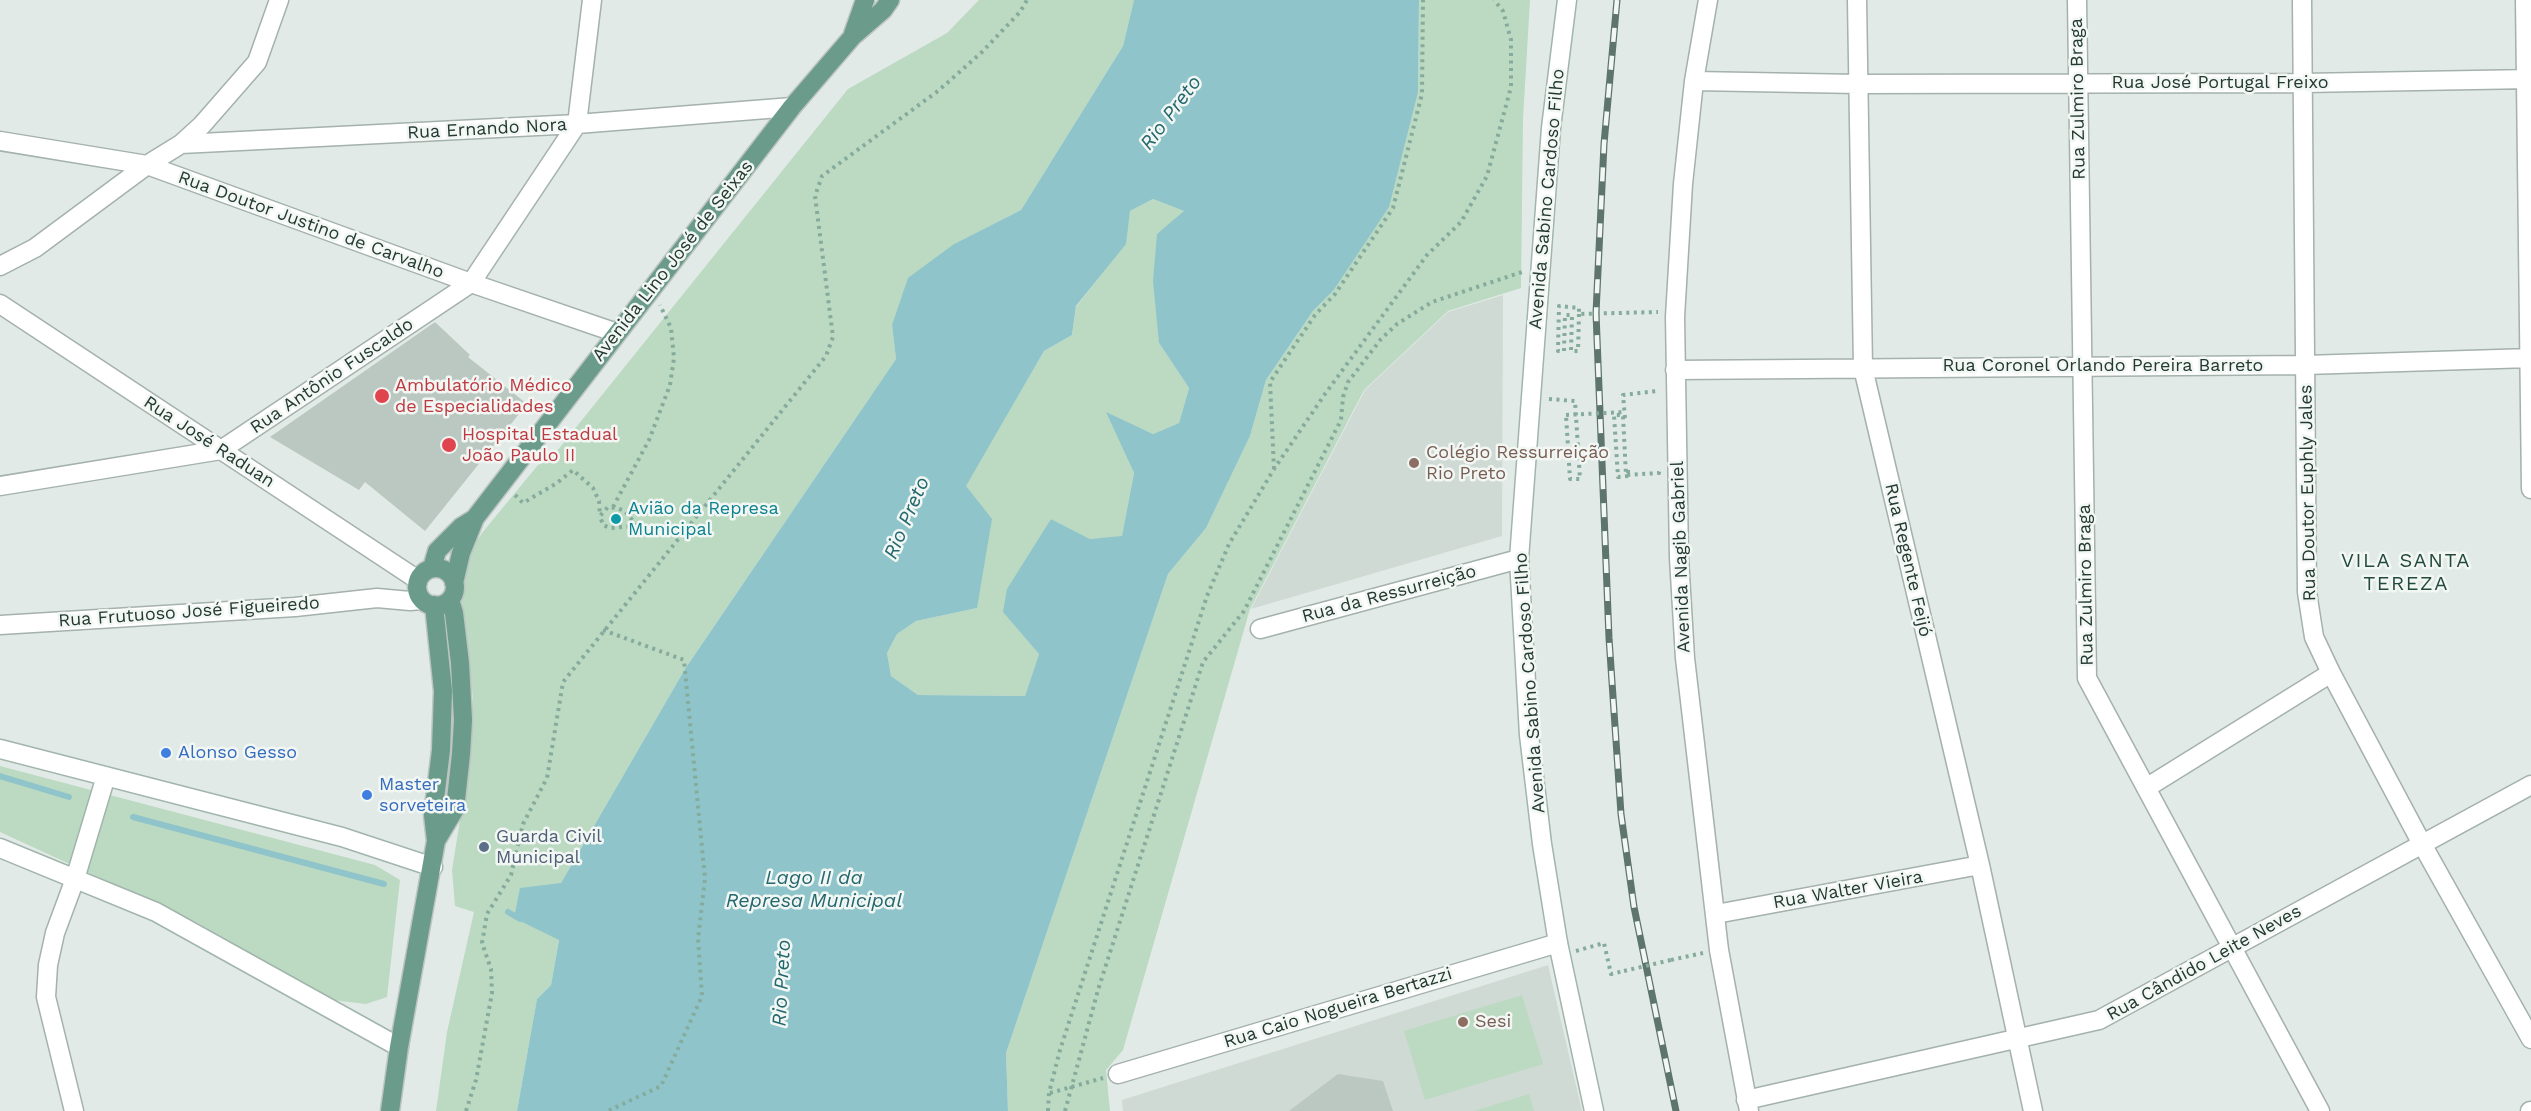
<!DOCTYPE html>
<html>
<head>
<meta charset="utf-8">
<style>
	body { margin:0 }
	canvas { display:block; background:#e1eae6 }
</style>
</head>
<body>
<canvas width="2531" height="1111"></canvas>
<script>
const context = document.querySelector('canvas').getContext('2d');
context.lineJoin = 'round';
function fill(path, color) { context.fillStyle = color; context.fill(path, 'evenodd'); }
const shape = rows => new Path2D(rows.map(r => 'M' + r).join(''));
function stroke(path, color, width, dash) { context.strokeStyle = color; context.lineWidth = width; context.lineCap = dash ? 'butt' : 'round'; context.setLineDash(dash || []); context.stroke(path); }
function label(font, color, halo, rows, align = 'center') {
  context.font = font + ' "Work Sans",sans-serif'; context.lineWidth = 5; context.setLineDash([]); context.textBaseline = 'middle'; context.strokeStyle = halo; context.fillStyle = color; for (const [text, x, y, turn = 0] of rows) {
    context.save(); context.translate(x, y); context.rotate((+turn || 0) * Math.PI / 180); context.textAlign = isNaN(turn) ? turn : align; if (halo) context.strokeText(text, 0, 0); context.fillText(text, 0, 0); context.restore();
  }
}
fill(shape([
	[1503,295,1502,536,1251,609,1365,390,1448,312],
	[1548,965,1582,1111,1123,1111,1122,1100]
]), '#d0dad5');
fill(shape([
	[979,0,1134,0,1123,46,1021,210,954,244,892,325,896,359,685,669,561,883,514,918,559,939,551,985,537,999,517,1111,436,1111,447,1032,474,912,455,906,452,870,463,801,473,698,461,598,467,556,482,533,538,465,549,461,848,89,947,33],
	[1419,0,1530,0,1523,119,1521,288,1448,311,1364,390,1250,609,1123,1050,1106,1070,1110,1111,1008,1111,1006,1053,1168,574,1206,528,1250,436,1266,380,1313,311,1333,291,1418,92],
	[1153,199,1184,211,1159,343,1189,388,1179,423,1153,434,1107,413,1134,473,1122,537,1090,539,1051,519,1004,612,1039,654,1025,696,918,695,891,676,887,653,897,634,916,621,977,608,965,486,1044,351,1072,335,1076,307,1125,244,1130,211],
	[0,766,375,865,400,880,387,997,366,1004,333,1000,196,922,0,832],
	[1522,995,1543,1064,1425,1100,1404,1031],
	[1529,1094,1534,1111,1474,1111]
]), '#bcd9c2');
fill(shape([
	[1134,0,1419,0,1418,92,1389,207,1333,291,1313,311,1266,380,1250,436,1206,528,1168,574,1006,1053,1008,1111,517,1111,537,999,551,985,559,940,514,918,520,888,561,883,685,669,896,359,892,325,908,278,954,244,1021,210,1123,46],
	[1153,199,1184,211,1157,234,1153,281,1159,343,1189,388,1179,423,1153,434,1106,412,1134,473,1122,536,1090,539,1051,519,1007,589,1003,612,1039,654,1025,696,918,695,891,676,887,653,897,634,916,621,977,608,992,519,966,486,1044,351,1072,335,1076,306,1126,244,1130,211]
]), '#8fc5ca');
stroke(shape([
	[0,776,69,797],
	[133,817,384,884],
	[508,912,520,919]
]), '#8fc5ca', 6);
fill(shape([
	[435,322,470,355,468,357,527,404,425,531,365,482,359,490,270,437],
	[1338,1074,1383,1081,1393,1111,1289,1111]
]), '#bac8c1');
const minor = shape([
	[1708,0,1694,81,1683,184,1675,317,1679,558,1685,658,1719,950,1749,1111],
	[1857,0,1863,368,1980,865,2033,1111],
	[2077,0,2087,678,2320,1111],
	[2302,0,2307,592,2314,637,2331,673,2422,844,2531,1039],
	[2525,0,2531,489],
	[1694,81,1858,84,2303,83,2531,79],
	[0,141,147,165,471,283,617,333],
	[181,144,577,124,792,107],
	[0,266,35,248,147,165,181,144,202,125,257,62,279,0],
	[0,304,418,580],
	[1675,370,2305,365,2531,358],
	[0,486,221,450,471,283,577,124,592,0],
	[0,625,295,607,377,598,410,601,422,600],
	[1260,629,1519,559],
	[2146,788,2331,673],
	[1716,914,1980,865],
	[1118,1074,1558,943],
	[1746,1100,2099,1020,2531,785],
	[74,1111,46,997,48,965,55,933,75,879],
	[2530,1111,2531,1111]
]);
const secondary = shape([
	[1567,0,1551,128,1519,559,1529,735,1542,844,1558,943,1594,1111],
	[0,749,342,837,433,867],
	[0,848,156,912,399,1047],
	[75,879,106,776]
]);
const primary = shape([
	[853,34,865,0],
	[432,568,437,551,461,527,474,519],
	'417 587a19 19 0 1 1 38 0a19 19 0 1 1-38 0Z',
	[454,583,461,553,475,518,792,107,853,36,883,10,890,0],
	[436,841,455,809,461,754,463,720,460,663,454,613,450,600],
	[390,1111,399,1047,436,841,433,815,441,750,443,691,434,605]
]);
stroke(minor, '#a4b1ac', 21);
stroke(secondary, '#a1b5ac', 21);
stroke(primary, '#bdc4c2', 21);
stroke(shape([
	[1579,314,1578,351,1571,351,1572,315,1565,315,1564,351,1558,351,1559,306,1579,308,1579,314,1658,312],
	[1549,399,1575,401,1580,479,1570,479,1566,415],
	[1625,418,1623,395,1657,391],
	[1274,469,1270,382,1315,315,1335,294,1393,208,1422,94,1423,0],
	[1628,476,1618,477,1614,415,1623,415,1626,475,1659,473,1659,471],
	[515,495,523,503,557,483,573,470,593,488,599,501,600,516],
	[613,507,649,440,670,385,674,358,671,328,660,305],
	[637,526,610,528,603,525,600,516,608,507,617,508,625,511,637,526,645,531,655,534,681,533],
	[603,630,684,660,705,879,698,939,702,996,661,1086,608,1111],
	[1576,951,1604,943,1611,974,1624,971],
	[1671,960,1703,953],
	[1050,1093,1103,1078],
	[466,1111,476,1080,492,993,491,969,482,943,487,914,511,875,523,824,547,778,563,682,826,356,833,337,815,196,822,176,938,91,982,52,1020,12,1027,0],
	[1048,1111,1049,1093,1060,1050,1207,596,1229,544,1274,469,1325,394,1427,255,1461,222,1487,176,1511,87,1511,40,1503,11,1494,0],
	[1065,1111,1098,990,1203,662,1244,611,1341,420,1343,397,1348,382,1381,339,1397,324,1432,302,1522,272]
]), '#85ab9c', 4, [3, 4.5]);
stroke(minor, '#fff', 18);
stroke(secondary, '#fff', 18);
stroke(primary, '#6a9b8b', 18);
const rail = shape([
	[1617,0,1604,144,1596,313,1609,638,1621,814,1634,907,1676,1111]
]);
stroke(rail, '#5e756d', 7);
stroke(rail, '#f2f7f4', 4.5, [14]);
stroke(shape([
	[1566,415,1624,412],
	[1628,470,1628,476],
	[1624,971,1671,960]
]), '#85ab9c', 4, [3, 4.5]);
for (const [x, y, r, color] of [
	[382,396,8,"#e0444e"],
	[449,445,8,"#e0444e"],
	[1414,463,6,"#8d6e63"],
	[616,519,6,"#0f9aa8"],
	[166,753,6,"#3f7fe0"],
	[367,795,6,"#3f7fe0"],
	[484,847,6,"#5c6f8a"],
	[1463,1022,6,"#8d6e63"]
]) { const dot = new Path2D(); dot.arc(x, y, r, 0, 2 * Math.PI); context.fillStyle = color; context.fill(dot); stroke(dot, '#f2f7f4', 2); }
label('18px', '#233932', '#f2f7f4', [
	["Rua José Portugal Freixo",2220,83],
	["Rua Zulmiro Braga",2078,99,-91],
	["Rua Ernando Nora",487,129,-3],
	["Avenida Sabino Cardoso Filho",1547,199,-85],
	["Rua Doutor Justino de Carvalho",311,225,20],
	["Avenida Lino José de Seixas",673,261,-52],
	["Rua Coronel Orlando Pereira Barreto",2103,366],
	["Rua Antônio Fuscaldo",332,376,-34],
	["Rua José Raduan",209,442,33],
	["Rua Doutor Euphly Jales",2308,493,-91],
	["Avenida Nagib Gabriel",1681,557,-92],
	["Rua Regente Feijó",1908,560,77],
	["Rua Zulmiro Braga",2086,585,-91],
	["Rua da Ressurreição",1389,594,-15],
	["Rua Frutuoso José Figueiredo",189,612,-4],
	["Avenida Sabino Cardoso Filho",1530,683,-94],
	["Rua Walter Vieira",1848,890,-10],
	["Rua Cândido Leite Neves",2204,963,-29],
	["Rua Caio Nogueira Bertazzi",1338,1008,-17]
]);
label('18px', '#be3a42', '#f2f7f4', [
	["Ambulatório Médico",395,386],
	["de Especialidades",395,407],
	["Hospital Estadual",462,435],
	["João Paulo II",462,456]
], 'left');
label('18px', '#785e54', '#f2f7f4', [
	["Colégio Ressurreição",1426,453],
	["Rio Preto",1426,474],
	["Sesi",1475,1022]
], 'left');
label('18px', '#0d838f', '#f2f7f4', [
	["Avião da Represa",628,509],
	["Municipal",628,530]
], 'left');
label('18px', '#366cbe', '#f2f7f4', [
	["Alonso Gesso",178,753],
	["Master",379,785],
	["sorveteira",379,806]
], 'left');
label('18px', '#4e5e75', '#f2f7f4', [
	["Guarda Civil",496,837],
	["Municipal",496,858]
], 'left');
label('italic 20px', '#24686f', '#f2f7f4', [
	["Rio Preto",1171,113,-53],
	["Rio Preto",907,518,-67],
	["Lago II da",814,878],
	["Represa Municipal",814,901],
	["Rio Preto",782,983,-87]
]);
context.letterSpacing = '1.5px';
label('20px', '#22493d', '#f2f7f4', [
	["VILA SANTA",2406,561],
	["TEREZA",2406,584]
]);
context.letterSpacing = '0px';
</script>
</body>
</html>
